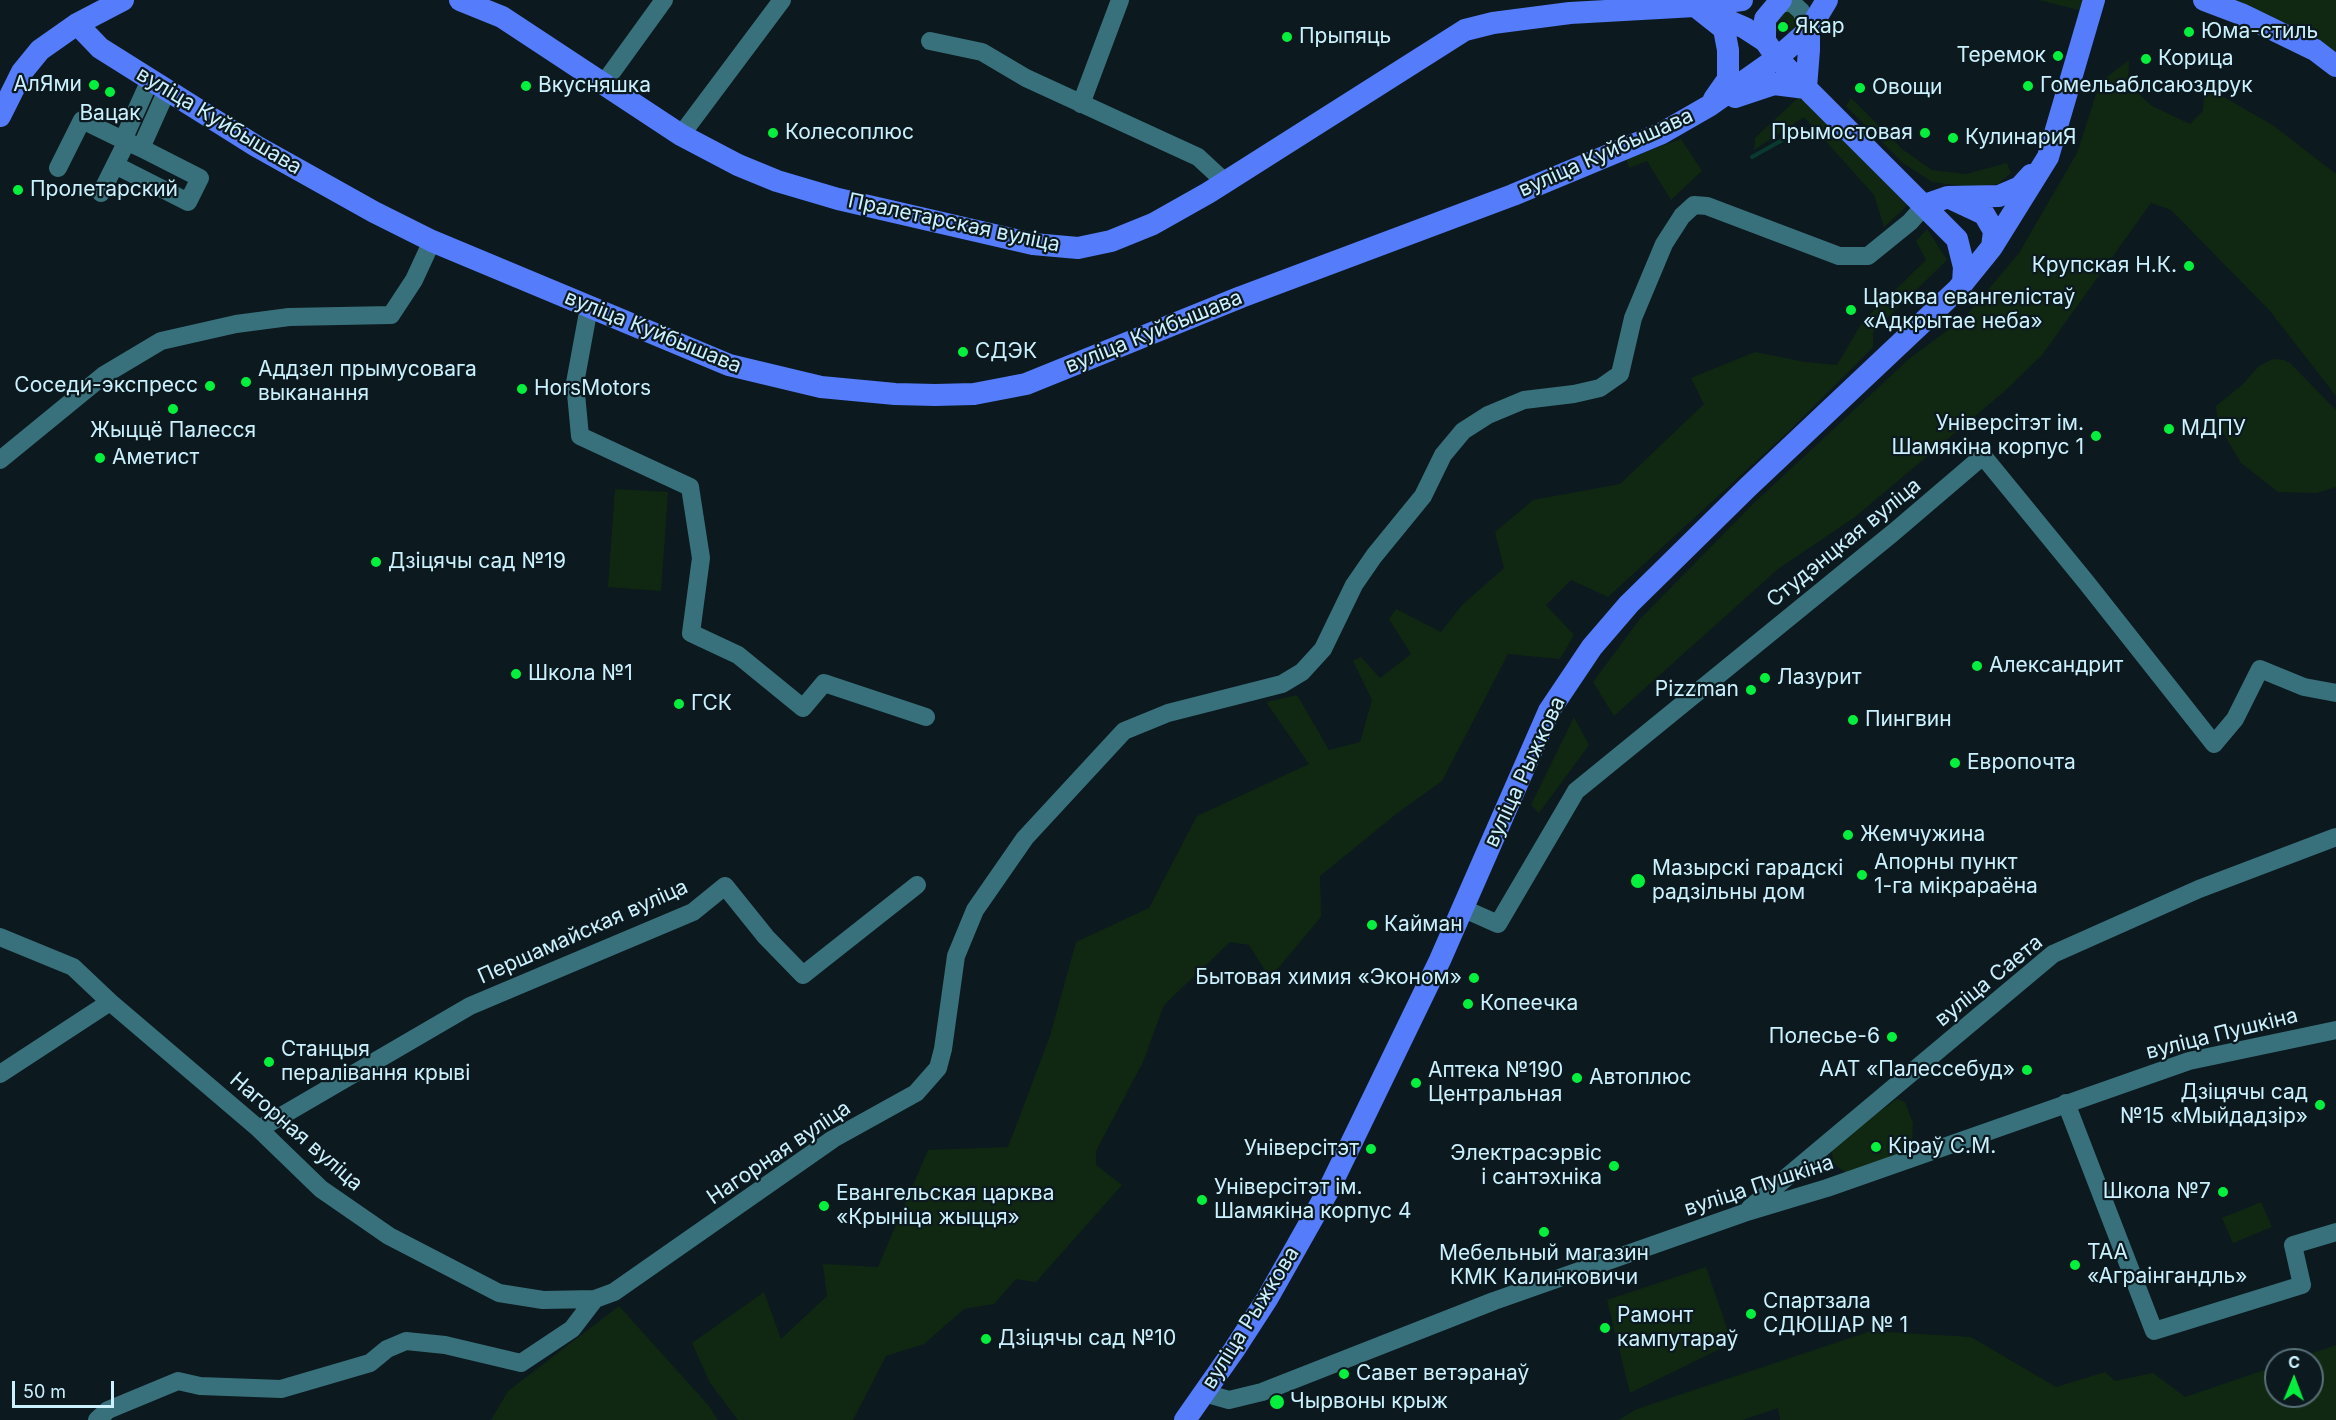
<!DOCTYPE html>
<html>
<head>
<meta charset="utf-8">
<style>
	body { margin:0 }
	#map { position:relative; width:2336px; height:1420px; overflow:hidden; background:#0c191e; font-family:Inter,sans-serif }
	canvas { display:block }
	.north { position:absolute; left:2264px; top:1348px; width:60px; height:60px; box-sizing:border-box; background:#0c191e; border:2px solid #586f78; border-radius:50%; rotate:1deg; font-size:16px; font-weight:700; line-height:24px; text-align:center; color:#cbf1fe }
	.north::after { content:''; display:block; margin:auto; width:21px; height:27px; background:#05f03d; clip-path:polygon(50% 0,100% 100%,50% 72%,0 100%) }
	.scale { position:absolute; left:12px; top:1381px; width:102px; height:27px; box-sizing:border-box; border:3px solid #cbf1fe; border-top:0; padding-left:8px; font-size:18px; line-height:21px; white-space:nowrap; color:#cbf1fe; -webkit-text-stroke:4px #0c191e; paint-order:stroke }
</style>
</head>
<body>
<div id="map">
<canvas width="2336" height="1420"></canvas>
<div class="north">С</div>
<div class="scale">50 m</div>
</div>
<script>
const context = document.querySelector('canvas').getContext('2d');
context.lineJoin = 'round';
function fill(path, color) { context.fillStyle = color; context.fill(path, 'evenodd'); }
const shape = rows => new Path2D(rows.map(r => 'M' + r).join(''));
function stroke(path, color, width, dash) { context.strokeStyle = color; context.lineWidth = width; context.lineCap = dash ? 'butt' : 'round'; context.setLineDash(dash || []); context.stroke(path); }
function label(font, color, halo, rows, align = 'center') {
  context.font = font + ' Inter,sans-serif'; context.lineWidth = 4.5; context.setLineDash([]); context.textBaseline = 'middle'; context.strokeStyle = halo; context.fillStyle = color; for (const [text, x, y, turn = 0] of rows) {
    context.save(); context.translate(x, y); context.rotate((+turn || 0) * Math.PI / 180); context.textAlign = isNaN(turn) ? turn : align; if (halo) context.strokeText(text, 0, 0); context.fillText(text, 0, 0); context.restore();
  }
}
fill(shape([
	[2038,0,2086,0,2083,11],
	[2235,0,2336,0,2336,56],
	'1772 22a12 12 0 1 1 24 0a12 12 0 1 1-24 0Z',
	[2129,60,2128,84,2152,106,2190,124,2203,111,2205,86,2274,126,2336,174,2336,396,2270,311,2171,210,2151,203,2042,355,2006,390,1855,517,1778,569,1614,716,1593,682,1639,620,1755,502,1910,358,1964,318,2019,253,2077,153,2100,82],
	[1801,95,1909,204,1884,227,1874,195,1804,117,1754,150,1755,138],
	[1851,98,1902,149,1932,170,1966,174,2007,163,2011,173,1998,184,1970,187,1932,182,1903,163,1846,106],
	[1681,139,1702,171,1671,200,1647,161,1629,168,1626,159],
	[1927,229,1947,260,1873,332,1873,347,1789,431,1608,597,1571,580,1546,605,1574,635,1560,659,1508,654,1442,781,1400,811,1320,876,1321,917,1270,978,1249,945,1230,942,1164,1005,1143,1062,1096,1151,1096,1165,1122,1185,1036,1282,1016,1279,994,1304,964,1309,924,1344,886,1356,853,1420,738,1420,710,1383,692,1343,764,1292,781,1339,827,1296,823,1264,878,1267,928,1150,1008,1147,1050,1036,1076,942,1149,908,1197,816,1309,764,1266,702,1297,695,1329,750,1360,742,1372,700,1353,661,1361,657,1380,678,1411,654,1389,619,1396,609,1441,632,1462,605,1504,568,1495,532,1533,500,1620,484,1704,404,1691,378,1755,352,1805,362,1837,365,1863,321,1926,260,1916,241],
	[2273,359,2284,360,2290,363,2336,410,2336,487,2317,493,2278,492,2241,463,2218,424,2216,406,2242,385,2259,366],
	[615,489,668,492,661,591,608,587],
	[1574,717,1589,745,1539,813,1531,805],
	[1897,1099,1905,1102,1913,1123,1912,1142,1904,1152,1846,1173,1833,1163,1832,1151,1847,1135],
	[2261,1202,2272,1227,2233,1243,2222,1218],
	[1706,1267,1732,1343,1630,1393,1607,1300],
	[619,1306,709,1406,718,1420,491,1420,508,1391],
	[1871,1331,1971,1337,2056,1387,2105,1372,2115,1381,2153,1373,2185,1397,2276,1366,2276,1396,2312,1396,2312,1360,2293,1360,2336,1345,2336,1420,1780,1420,1778,1408,1743,1420,1618,1420,1637,1409]
]), '#102812');
stroke(shape([
	[1752,157,1804,128]
]), '#0a3a2f', 4);
stroke(shape([
	[1776,5,1791,2,1801,11,1809,30],
	[930,41,982,52,1026,78,1198,157,1225,182],
	[604,83,664,0],
	[1081,104,1120,0],
	[681,135,782,0],
	[130,143,141,148,167,90],
	[115,165,188,202,200,178,141,148],
	[58,168,82,120,123,140,150,80],
	[101,193,127,141],
	[589,307,575,383,580,436,690,487,701,558,691,633,738,655,803,708,824,683,926,717],
	[0,460,104,375,161,341,236,324,289,317,391,315,414,280,432,241],
	[1462,908,1498,924,1576,791,1894,532,1983,456,2086,582,2214,744,2235,719,2260,669,2304,687,2336,693],
	[0,937,73,967,110,1002,259,1129,321,1189,389,1236,499,1293,543,1300,595,1299],
	[0,1074,110,1002],
	[2066,1103,2154,1331,2302,1285,2293,1245,2336,1232],
	[259,1129,470,1006,693,912,725,886,766,937,803,975,917,885],
	[1750,1208,2053,954,2199,889,2336,837],
	[1204,1393,1229,1400,1262,1392,1494,1301,1744,1213,1827,1188,2189,1061,2336,1030],
	[97,1420,108,1410,178,1381,200,1386,281,1389,370,1363,387,1349,406,1341,445,1345,521,1363,572,1329,595,1299,614,1292,833,1139,916,1093,938,1068,943,1049,956,956,975,910,1025,838,1124,731,1168,713,1282,684,1302,672,1323,649,1354,585,1374,556,1423,496,1443,455,1463,431,1488,415,1524,400,1574,394,1600,388,1620,374,1633,318,1664,244,1682,216,1694,205,1707,206,1839,256,1868,256,1910,222,1925,205]
]), '#38717c', 18);
stroke(shape([
	[460,0,502,17,681,135,738,165,777,181,838,199,1033,244,1078,248,1111,241,1153,224,1208,193,1465,30,1493,23,1570,13,1695,6,1742,0],
	[1781,0,1765,19,1765,41,1777,58,1812,94,1957,239,1964,267,1963,283],
	[2204,0,2241,14,2315,50,2336,66],
	[1695,6,1724,29,1728,50,1728,79,1714,99],
	[1713,14,1745,28,1765,41],
	[77,24,100,48,256,146,374,212,432,241,729,365,821,387,895,394,935,395,974,394,1026,384,1241,297,1513,195,1662,133,1709,106,1777,58,1809,30,1827,0],
	[1806,88,1809,50,1809,30],
	[1735,97,1774,84,1806,88],
	[0,116,22,72,40,50,77,24,123,0],
	[1952,199,1984,214,1994,231,1992,247],
	[1925,205,1948,197,1999,196,2020,187,2031,175],
	[1185,1420,1234,1350,1267,1299,1328,1191,1440,960,1549,711,1592,647,1629,604,1747,488,1958,289,1992,247,2048,157,2094,0]
]), '#547cfb', 22);
for (const [x, y, r, color] of [
	[1783,27,6,"#05f03d"],
	[2189,32,6,"#05f03d"],
	[1287,37,6,"#05f03d"],
	[2058,56,6,"#05f03d"],
	[2146,59,6,"#05f03d"],
	[94,85,6,"#05f03d"],
	[526,86,6,"#05f03d"],
	[2028,86,6,"#05f03d"],
	[1860,88,6,"#05f03d"],
	[110,92,6,"#05f03d"],
	[773,133,6,"#05f03d"],
	[1925,133,6,"#05f03d"],
	[1953,138,6,"#05f03d"],
	[18,190,6,"#05f03d"],
	[2189,266,6,"#05f03d"],
	[1851,310,6,"#05f03d"],
	[963,352,6,"#05f03d"],
	[246,382,6,"#05f03d"],
	[210,386,6,"#05f03d"],
	[522,389,6,"#05f03d"],
	[173,409,6,"#05f03d"],
	[2169,429,6,"#05f03d"],
	[2096,436,6,"#05f03d"],
	[100,458,6,"#05f03d"],
	[376,562,6,"#05f03d"],
	[1977,666,6,"#05f03d"],
	[516,674,6,"#05f03d"],
	[1765,678,6,"#05f03d"],
	[1751,690,6,"#05f03d"],
	[679,704,6,"#05f03d"],
	[1853,720,6,"#05f03d"],
	[1955,763,6,"#05f03d"],
	[1848,835,6,"#05f03d"],
	[1862,875,6,"#05f03d"],
	[1638,881,8,"#05f03d"],
	[1372,925,6,"#05f03d"],
	[1474,978,6,"#05f03d"],
	[1468,1004,6,"#05f03d"],
	[1892,1037,6,"#05f03d"],
	[269,1062,6,"#05f03d"],
	[2027,1070,6,"#05f03d"],
	[1577,1078,6,"#05f03d"],
	[1416,1083,6,"#05f03d"],
	[2320,1105,6,"#05f03d"],
	[1876,1147,6,"#05f03d"],
	[1371,1149,6,"#05f03d"],
	[1614,1166,6,"#05f03d"],
	[2223,1192,6,"#05f03d"],
	[1202,1200,6,"#05f03d"],
	[824,1206,6,"#05f03d"],
	[1544,1232,6,"#05f03d"],
	[2075,1265,6,"#05f03d"],
	[1751,1314,6,"#05f03d"],
	[1605,1328,6,"#05f03d"],
	[986,1339,6,"#05f03d"],
	[1344,1374,6,"#05f03d"],
	[1277,1402,8,"#05f03d"]
]) { const dot = new Path2D(); dot.arc(x, y, r, 0, 2 * Math.PI); context.fillStyle = color; context.fill(dot); stroke(dot, '#0c191e', 2); }
label('21px', '#cbf1fe', '#0c191e', [
	["Якар",1795,27],
	["Юма-стиль",2201,32],
	["Прыпяць",1299,37],
	["Теремок",2046,56,"right"],
	["Корица",2158,59],
	["АлЯми",82,85,"right"],
	["Вкусняшка",538,86],
	["Гомельаблсаюздрук",2040,86],
	["Овощи",1872,88],
	["Вацак",110,114,"center"],
	["Колесоплюс",785,133],
	["Прымостовая",1913,133,"right"],
	["КулинариЯ",1965,138],
	["Пролетарский",30,190],
	["Крупская Н.К.",2177,266,"right"],
	["Царква евангелістаў",1863,298],
	["«Адкрытае неба»",1863,322],
	["СДЭК",975,352],
	["Аддзел прымусовага",258,370],
	["выканання",258,394],
	["Соседи-экспресс",198,386,"right"],
	["HorsMotors",534,389],
	["Універсітэт ім.",2084,424,"right"],
	["Шамякіна корпус 1",2084,448,"right"],
	["МДПУ",2181,429],
	["Жыццё Палесся",173,431,"center"],
	["Аметист",112,458],
	["Дзіцячы сад №19",388,562],
	["Александрит",1989,666],
	["Школа №1",528,674],
	["Лазурит",1777,678],
	["Pizzman",1739,690,"right"],
	["ГСК",691,704],
	["Пингвин",1865,720],
	["Европочта",1967,763],
	["Жемчужина",1860,835],
	["Апорны пункт",1874,863],
	["1-га мікрараёна",1874,887],
	["Мазырскі гарадскі",1652,869],
	["радзільны дом",1652,893],
	["Кайман",1384,925],
	["Бытовая химия «Эконом»",1462,978,"right"],
	["Копеечка",1480,1004],
	["Полесье-6",1880,1037,"right"],
	["Станцыя",281,1050],
	["пералівання крыві",281,1074],
	["ААТ «Палессебуд»",2015,1070,"right"],
	["Аптека №190",1428,1071],
	["Центральная",1428,1095],
	["Автоплюс",1589,1078],
	["Дзіцячы сад",2308,1093,"right"],
	["№15 «Мыйдадзір»",2308,1117,"right"],
	["Кіраў С.М.",1888,1147],
	["Універсітэт",1359,1149,"right"],
	["Электрасэрвіс",1602,1154,"right"],
	["і сантэхніка",1602,1178,"right"],
	["Універсітэт ім.",1214,1188],
	["Шамякіна корпус 4",1214,1212],
	["Школа №7",2211,1192,"right"],
	["Евангельская царква",836,1194],
	["«Крыніца жыцця»",836,1218],
	["ТАА",2087,1253],
	["«Аграінгандль»",2087,1277],
	["Мебельный магазин",1544,1254,"center"],
	["КМК Калинковичи",1544,1278,"center"],
	["Спартзала",1763,1302],
	["СДЮШАР № 1",1763,1326],
	["Рамонт",1617,1316],
	["кампутараў",1617,1340],
	["Дзіцячы сад №10",998,1339],
	["Савет ветэранаў",1356,1374],
	["Чырвоны крыж",1290,1402]
], 'left');
label('21px', '#cbf1fe', '#0c191e', [
	["вуліца Куйбышава",219,121,31],
	["вуліца Куйбышава",1606,153,-24],
	["Пралетарская вуліца",954,223,12],
	["вуліца Куйбышава",653,332,22],
	["вуліца Куйбышава",1154,332,-22],
	["Студэнцкая вуліца",1844,543,-39],
	["вуліца Рыжкова",1525,772,-65],
	["Першамайская вуліца",583,932,-24],
	["вуліца Саета",1989,981,-39],
	["вуліца Пушкіна",2222,1034,-14],
	["Нагорная вуліца",296,1132,41],
	["Нагорная вуліца",779,1153,-34],
	["вуліца Пушкіна",1759,1186,-18],
	["вуліца Рыжкова",1251,1318,-58]
]);
</script>
</body>
</html>
